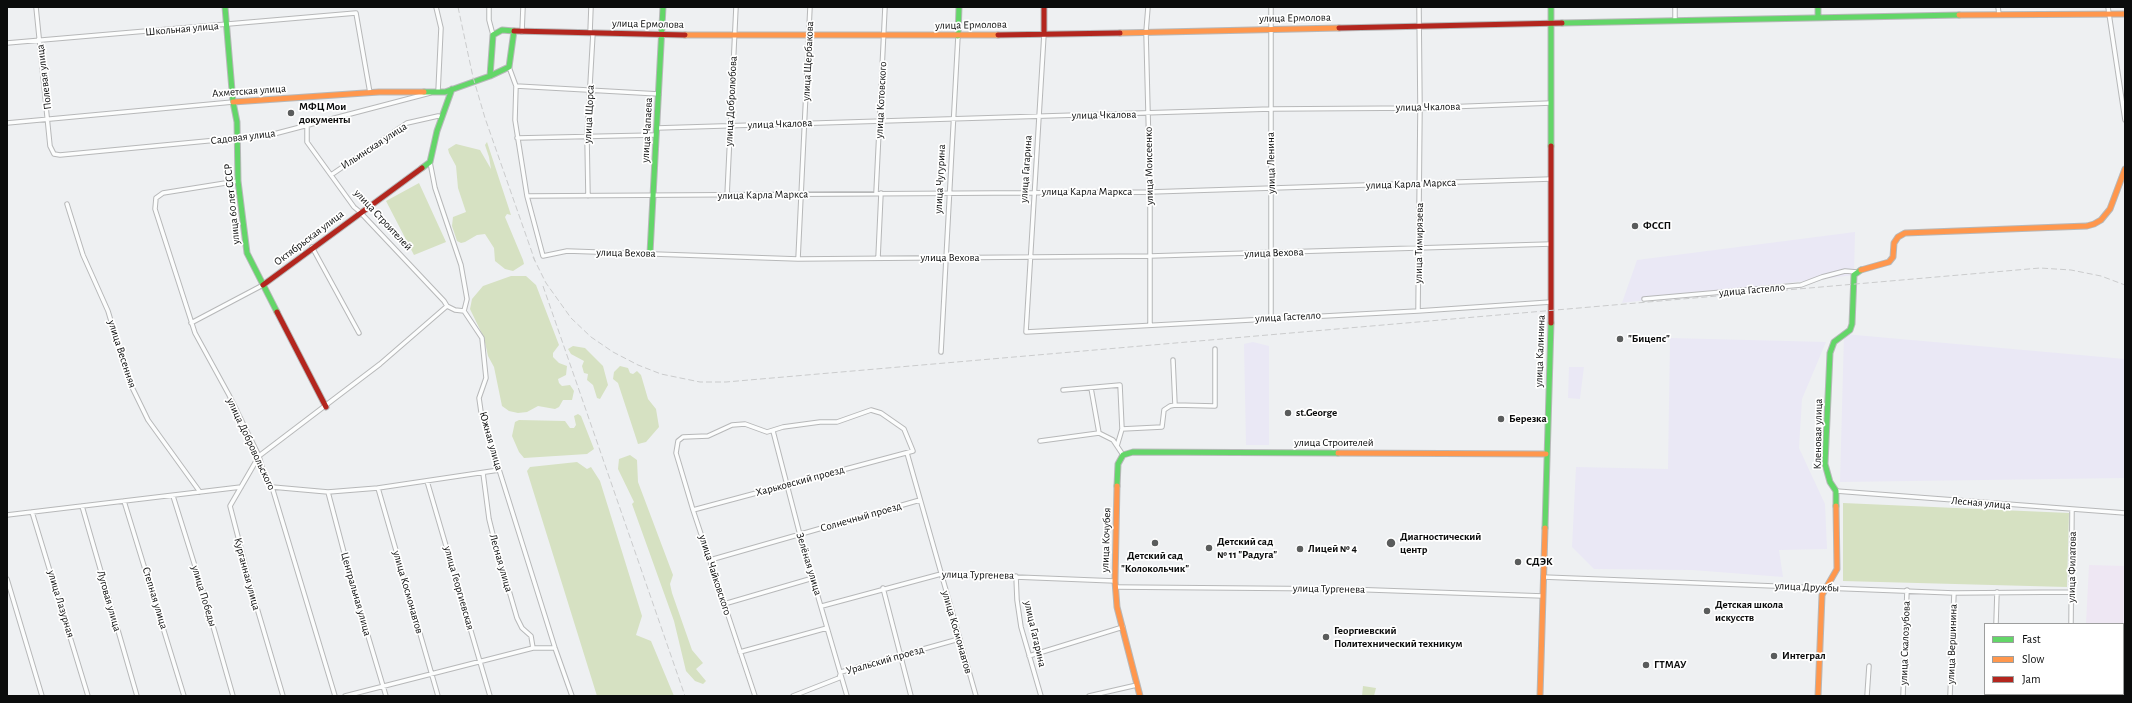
<!DOCTYPE html>
<html>
<head>
<meta charset="utf-8">
<style>
	body { margin:0 }
	#map { position:relative; width:2132px; height:703px; overflow:hidden; background:#eef0f2; font-family:"Alegreya Sans",sans-serif }
	canvas { display:block }
	.frame { position:absolute; inset:0; border:8px solid #0b0c0c; pointer-events:none }
	.legend { position:absolute; left:1984px; top:623px; width:140px; height:72px; box-sizing:border-box; background:#fff; border:1px solid #9d9e9e; margin:0; padding:5px 7px; list-style:none; font-size:12px; color:#0b0c0c }
	.legend li { display:flex; align-items:center; gap:8px; height:20px }
	.legend b { width:20px; border:1px solid #9d9e9e }
</style>
</head>
<body>
<div id="map">
<canvas width="2132" height="703"></canvas>
<div class="frame"></div>
<ul class="legend">
<li><b style="height:5px;background:#63d668"></b>Fast</li>
<li><b style="height:5px;background:#ff974d"></b>Slow</li>
<li><b style="height:5px;background:#b3261e"></b>Jam</li>
</ul>
</div>
<script>
const context = document.querySelector('canvas').getContext('2d');
context.lineJoin = 'round';
function fill(path, color) { context.fillStyle = color; context.fill(path, 'evenodd'); }
const shape = rows => new Path2D(rows.map(r => 'M' + r).join(''));
function stroke(path, color, width, dash) { context.strokeStyle = color; context.lineWidth = width; context.lineCap = dash ? 'butt' : 'round'; context.setLineDash(dash || []); context.stroke(path); }
function label(font, color, halo, rows, align = 'center') {
  context.font = font + ' "Alegreya Sans",sans-serif'; context.lineWidth = 3.5; context.setLineDash([]); context.textBaseline = 'middle'; context.strokeStyle = halo; context.fillStyle = color; for (const [text, x, y, turn = 0] of rows) {
    context.save(); context.translate(x, y); context.rotate((+turn || 0) * Math.PI / 180); context.textAlign = isNaN(turn) ? turn : align; if (halo) context.strokeText(text, 0, 0); context.fillText(text, 0, 0); context.restore();
  }
}
fill(shape([
	[1855,232,1854,275,1622,303,1637,260],
	[1844,334,2125,359,2125,478,1840,482],
	[1670,338,1826,342,1802,399,1799,448,1825,504,1827,549,1779,550,1783,577,1692,570,1594,569,1572,547,1576,467,1668,469],
	[1253,342,1269,346,1269,445,1246,445,1244,344],
	[1569,367,1584,367,1580,399,1568,398]
]), '#eae8f5');
fill(shape([
	[2089,565,2125,566,2125,696,2082,696,2082,694,2123,694,2123,624,2086,624]
]), '#eee7f3');
fill(shape([
	[487,142,511,215,507,214,505,217,523,260,524,264,513,271,505,269,495,261,494,248,485,234,477,235,465,242,461,243,457,241,452,226,453,217,466,212,458,188,456,166,449,153,448,149,456,144,480,150,491,169,489,157,485,145],
	[419,183,446,242,414,255,386,201],
	[511,276,526,276,536,285,559,345,553,353,553,357,559,363,567,366,566,375,558,379,559,383,562,386,570,385,574,391,572,400,563,400,559,407,555,409,538,406,527,412,518,413,509,411,502,406,494,367,488,356,484,338,470,309,472,299,483,286],
	[573,346,585,348,603,366,608,385,600,399,597,398,593,385,587,380,588,374,584,373,582,366,584,361,571,354,568,349],
	[620,366,628,368,630,373,633,374,637,371,641,375,648,399,656,409,659,427,646,442,638,444,618,383,613,379,614,372],
	[578,414,581,416,594,449,587,454,524,458,519,452,512,436,515,422,519,420,565,421,570,428,574,428,576,425,574,416],
	[630,455,637,460,638,482,673,575,670,584,672,593,692,650,703,663,696,669,706,681,703,684,695,681,686,671,674,621,632,504,634,502,618,469,619,459],
	[577,462,587,469,591,467,600,481,642,616,636,635,651,641,674,696,597,696,527,471,530,467],
	[1843,503,2069,513,2067,587,1843,581],
	[1363,686,1376,688,1374,696,1362,696]
]), '#d6e1c2');
const street = shape([
	[36,7,50,146,54,154,60,155,270,135,430,93],
	[436,7,441,28,438,92],
	[489,7,489,20,493,35],
	[1148,7,1146,32,1150,192,1150,324],
	[1271,7,1271,318],
	[1675,7,1675,21],
	[1998,7,1999,14],
	[2108,7,2125,120],
	[522,32,523,7],
	[590,33,591,7],
	[1044,34,1026,332,1418,311,1551,302],
	[7,43,356,13,370,93],
	[509,67,516,86,515,120,527,196,543,256,567,251,798,259,1150,256,1551,244],
	[516,86,659,94],
	[7,123,233,102],
	[307,126,307,142,354,207,360,212,444,301,447,306,455,310,464,311],
	[657,128,1271,109,1420,108,1551,103],
	[517,138,656,135],
	[430,162,435,188,461,265,467,299,464,311,482,338,486,378,479,398,481,412,555,648,572,696],
	[331,175,407,123,438,116,442,117],
	[238,181,163,193,156,198,155,209,195,333,229,395,259,456,265,478,272,487,335,696],
	[876,193,885,7],
	[527,196,1150,192,1551,179],
	[588,196,587,137,593,33],
	[727,196,736,7],
	[67,204,83,255,108,311,129,381,148,420,200,492],
	[312,247,359,333],
	[878,258,881,193],
	[798,259,810,7],
	[1644,299,1801,285,1822,277,1845,271,1857,272],
	[1418,311,1420,108,1419,7],
	[191,323,263,285],
	[941,352,958,36],
	[1091,388,1099,433],
	[1063,390,1120,385,1122,429,1117,446,1123,455],
	[1175,405,1215,406,1215,349],
	[1122,429,1162,427,1164,410,1170,406,1175,405,1173,360],
	[773,431,800,535,847,696],
	[1040,441,1099,433,1113,440,1117,446],
	[907,453,976,696],
	[483,473,489,519,494,539,517,618,522,628,531,636,533,648],
	[427,481,490,696],
	[272,487,328,492,378,488,499,470],
	[378,488,438,696],
	[1836,491,2125,513],
	[328,492,351,579,386,696],
	[173,496,205,598,233,696],
	[124,501,184,696],
	[82,506,137,696],
	[693,510,913,451,904,429,881,413,871,410,837,422,820,422,783,427,767,432,745,424,732,425,708,436,683,437,678,441,676,453,693,510,755,696],
	[32,512,88,696],
	[7,515,241,487],
	[710,560,920,500],
	[1016,576,1017,600,1021,627,1041,696],
	[1543,577,1954,593,2072,592],
	[7,579,42,696],
	[1115,587,1344,589,1543,596],
	[883,588,911,696],
	[724,604,813,578],
	[822,606,941,574,1115,581],
	[1996,624,1997,592],
	[2071,624,2072,510],
	[740,652,827,628],
	[1029,656,1123,627],
	[283,696,252,591,230,506,259,456,380,364,447,306],
	[345,696,533,648,555,648],
	[793,696,839,678,841,672,959,639],
	[1089,696,1137,685],
	[1867,696,1869,666],
	[1903,696,1907,590],
	[1950,696,1954,593],
	[1993,696,1993,694],
	[2069,696,2069,694]
]);
const fast = shape([
	[225,7,233,102,237,122,238,181,247,253,277,312],
	[1551,7,1551,146],
	[1818,7,1818,18],
	[1562,23,1959,15],
	[958,36,959,7],
	[424,92,445,92,490,76,509,67,514,31,502,30,493,35,490,76],
	[422,168,430,162,437,131,452,89],
	[650,253,663,7],
	[1117,486,1118,464,1123,455,1133,452,1338,453],
	[1836,506,1836,491,1830,482,1825,464,1830,353,1834,342,1850,330,1852,324,1854,275,1861,270],
	[1545,528,1551,323]
]);
const slow = shape([
	[1959,15,2125,14],
	[1120,33,1339,28],
	[685,35,998,35],
	[233,102,379,92,424,92],
	[1861,270,1889,262,1893,257,1894,243,1898,237,1905,233,2087,226,2094,224,2101,220,2110,209,2125,169],
	[1338,453,1546,454],
	[1117,486,1115,581,1117,607,1140,696],
	[1540,696,1545,528],
	[1818,696,1822,595,1837,569,1836,506]
]);
const jam = shape([
	[1044,7,1044,34],
	[1339,28,1562,23],
	[514,31,685,35],
	[998,35,1120,33],
	[263,285,422,168],
	[277,312,326,407],
	[1551,323,1551,146]
]);
stroke(street, '#b7b8b9', 5.5);
stroke(fast, '#b7b8b9', 7);
stroke(slow, '#b7b8b9', 7);
stroke(jam, '#b7b8b9', 7);
stroke(street, '#fcfdfd', 3.5);
stroke(fast, '#63d668', 5);
stroke(slow, '#ff974d', 5);
stroke(jam, '#b3261e', 5);
stroke(shape([
	[458,7,473,77,485,118,535,261],
	[533,257,546,283,571,318,591,337,613,352,638,365,661,374,700,382,726,382,2040,268,2071,270,2101,276,2125,285],
	[543,286,685,696]
]), '#cacbcc', 1, [6, 3]);
for (const [x, y, r, color] of [
	[291,113,4,"#5a5c5c"],
	[1635,226,4,"#5a5c5c"],
	[1620,339,4,"#5a5c5c"],
	[1288,413,4,"#5a5c5c"],
	[1501,419,4,"#5a5c5c"],
	[1155,543,4,"#5a5c5c"],
	[1391,543,5,"#5a5c5c"],
	[1209,548,4,"#5a5c5c"],
	[1300,549,4,"#5a5c5c"],
	[1518,562,4,"#5a5c5c"],
	[1707,611,4,"#5a5c5c"],
	[1326,637,4,"#5a5c5c"],
	[1774,656,4,"#5a5c5c"],
	[1646,665,4,"#5a5c5c"]
]) { const dot = new Path2D(); dot.arc(x, y, r, 0, 2 * Math.PI); context.fillStyle = color; context.fill(dot); stroke(dot, '#fff', 1.5); }
label('11px', '#0b0c0c', '#fff', [
	["улица Ермолова",1295,18,-1],
	["улица Ермолова",648,24,1],
	["улица Ермолова",971,25,-1],
	["Школьная улица",182,29,-5],
	["улица Щербакова",808,61,-87],
	["Полевая улица",44,77,-97],
	["Ахметская улица",249,91,-4],
	["улица Котовского",881,100,-87],
	["улица Добролюбова",731,101,-87],
	["улица Чкалова",1428,107,-1],
	["улица Щорса",589,114,-87],
	["улица Чкалова",1104,115,-1],
	["улица Чкалова",780,124,-2],
	["улица Чапаева",647,130,-87],
	["Садовая улица",243,137,-7],
	["Ильинская улица",374,146,-33],
	["улица Ленина",1271,163,-91],
	["улица Моисеенко",1149,166,-91],
	["улица Гагарина",1026,169,-86],
	["улица Чугурина",940,179,-87],
	["улица Карла Маркса",1411,184,-2],
	["улица Карла Маркса",1087,192],
	["улица Карла Маркса",763,195,-1],
	["улица 60 лет СССР",232,204,-96],
	["улица Строителей",383,220,47],
	["Октябрьская улица",309,238,-37],
	["улица Тимирязева",1419,243,-89],
	["улица Вехова",626,253,1],
	["улица Вехова",1274,253,-2],
	["улица Вехова",950,258],
	["удица Гастелло",1752,290,-5],
	["улица Гастелло",1288,317,-3],
	["улица Калинина",1540,351,-88],
	["улица Весенняя",122,354,72],
	["Кленовая улица",1818,434,-89],
	["Южная улица",491,441,74],
	["улица Строителей",1334,443],
	["улица Добровольского",251,444,65],
	["Харьковский проезд",800,481,-15],
	["Лесная улица",1981,503,5],
	["Солнечный проезд",861,517,-16],
	["улица Кочубея",1106,540,-88],
	["Лесная улица",501,563,74],
	["Зелёная улица",809,564,73],
	["улица Филатова",2072,567,-89],
	["Курганная улица",247,574,75],
	["улица Чайковского",715,575,72],
	["улица Тургенева",978,575,1],
	["улица Дружбы",1807,587,2],
	["улица Георгиевская",459,588,74],
	["улица Тургенева",1329,589,1],
	["улица Космонавтов",408,592,74],
	["Центральная улица",356,594,74],
	["улица Победы",204,596,73],
	["Степная улица",155,598,73],
	["Луговая улица",109,601,74],
	["улица Лазурная",61,604,73],
	["улица Космонавтов",957,632,74],
	["улица Гагарина",1035,634,77],
	["улица Скалозубова",1905,643,-88],
	["улица Вершинина",1952,644,-88],
	["Уральский проезд",885,660,-16]
]);
label('bold 11px', '#0b0c0c', '#fff', [
	["МФЦ Мои",299,107],
	["документы",299,120],
	["ФССП",1643,226],
	["\"Бицепс\"",1628,339],
	["st.George",1296,413],
	["Березка",1509,419],
	["Диагностический",1400,537],
	["центр",1400,550],
	["Детский сад",1217,542],
	["№ 11 \"Радуга\"",1217,555],
	["Лицей № 4",1308,549],
	["Детский сад",1155,556,"center"],
	["\"Колокольчик\"",1155,569,"center"],
	["СДЭК",1526,562],
	["Детская школа",1715,605],
	["искусств",1715,618],
	["Георгиевский",1334,631],
	["Политехнический техникум",1334,644],
	["Интеграл",1782,656],
	["ГТМАУ",1654,665]
], 'left');
</script>
</body>
</html>
